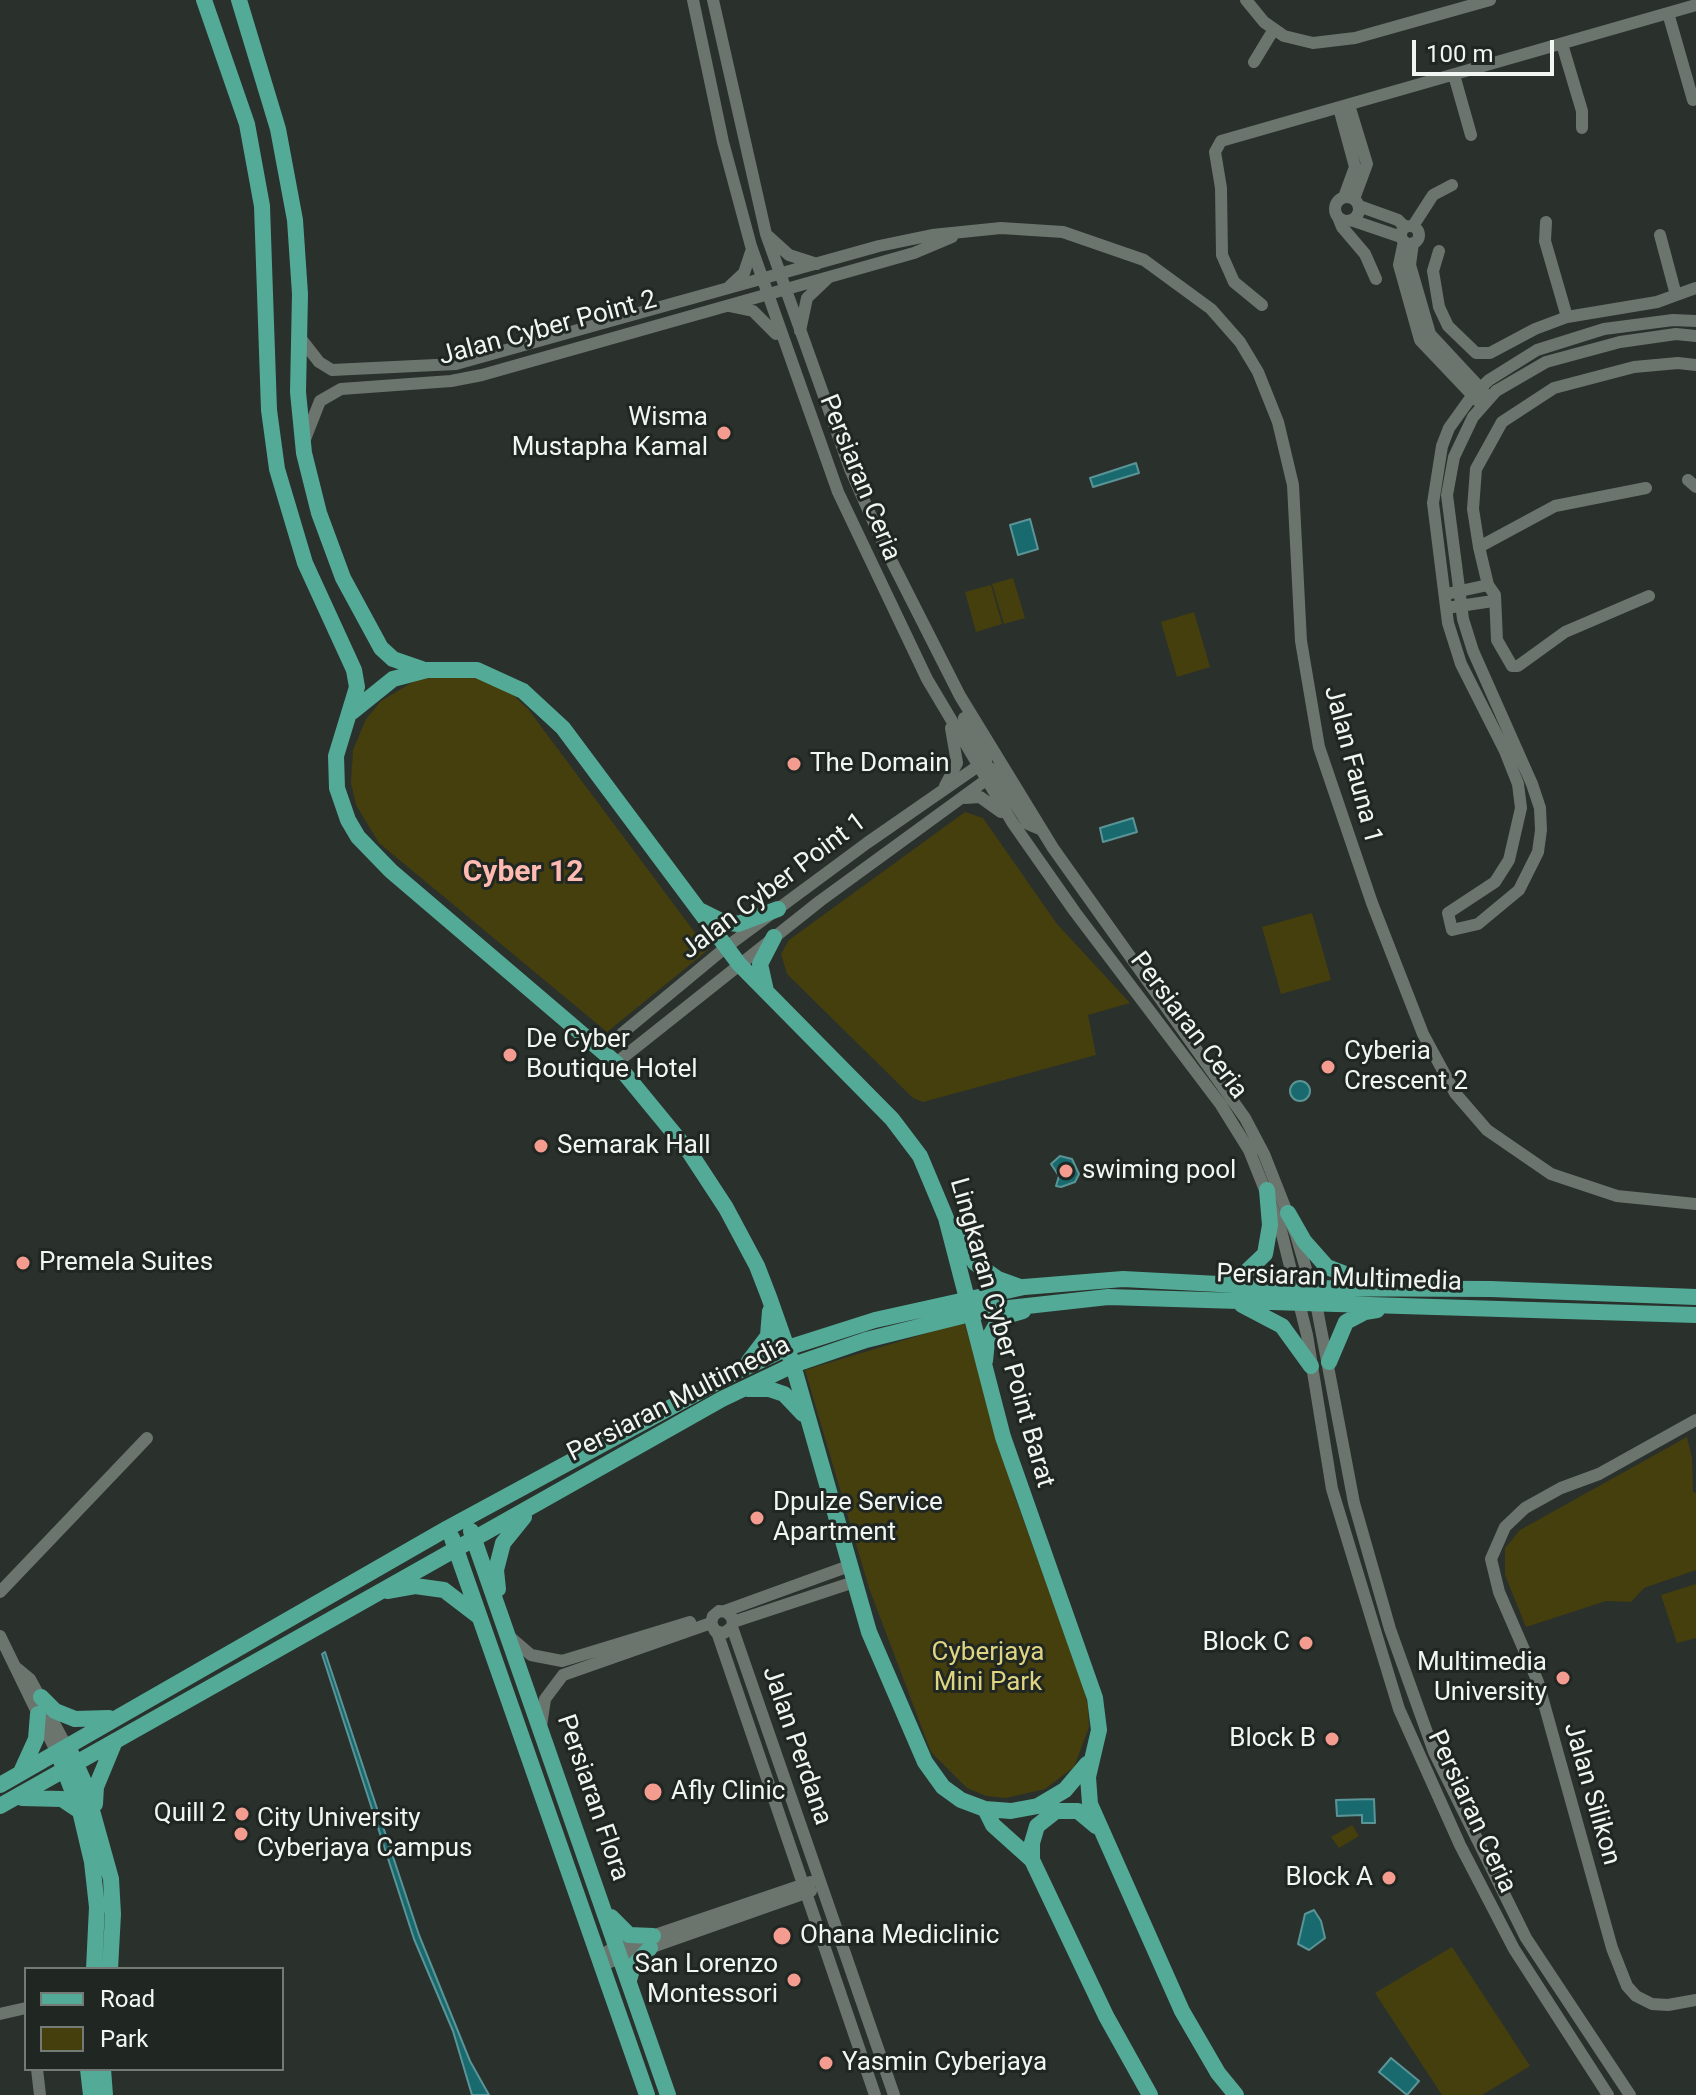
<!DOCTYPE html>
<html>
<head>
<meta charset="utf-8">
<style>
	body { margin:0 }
	#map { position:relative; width:1696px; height:2095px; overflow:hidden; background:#2a302b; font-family:Roboto,sans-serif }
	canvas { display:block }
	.legend { position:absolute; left:24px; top:1967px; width:260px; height:104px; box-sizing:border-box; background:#202722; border:2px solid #747a75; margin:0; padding:10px 14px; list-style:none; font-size:24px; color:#f1f6f2 }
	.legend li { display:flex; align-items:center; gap:16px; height:40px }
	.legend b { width:40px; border:2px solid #747a75 }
	.scale { position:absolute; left:1412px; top:40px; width:142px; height:36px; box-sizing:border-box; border:4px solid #f1f6f2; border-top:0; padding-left:10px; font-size:24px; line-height:28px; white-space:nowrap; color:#f1f6f2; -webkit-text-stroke:6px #202722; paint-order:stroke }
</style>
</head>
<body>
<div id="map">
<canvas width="1696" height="2095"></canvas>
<ul class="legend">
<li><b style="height:10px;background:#53aa97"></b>Road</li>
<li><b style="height:22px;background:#453f0e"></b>Park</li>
</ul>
<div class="scale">100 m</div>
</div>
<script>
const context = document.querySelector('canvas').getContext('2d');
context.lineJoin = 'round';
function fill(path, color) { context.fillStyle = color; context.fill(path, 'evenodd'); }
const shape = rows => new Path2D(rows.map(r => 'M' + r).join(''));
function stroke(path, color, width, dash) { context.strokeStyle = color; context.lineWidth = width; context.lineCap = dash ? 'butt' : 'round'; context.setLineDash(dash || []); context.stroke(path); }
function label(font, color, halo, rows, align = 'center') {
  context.font = font + ' Roboto,sans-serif'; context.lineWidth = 6; context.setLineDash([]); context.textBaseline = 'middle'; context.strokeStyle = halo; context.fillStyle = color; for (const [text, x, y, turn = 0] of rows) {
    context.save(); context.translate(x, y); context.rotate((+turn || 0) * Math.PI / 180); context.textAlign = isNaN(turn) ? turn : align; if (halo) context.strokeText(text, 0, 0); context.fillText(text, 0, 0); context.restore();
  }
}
fill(shape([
	[1013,578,1025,618,1004,624,992,584],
	[991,585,1002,624,976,632,965,592],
	[1194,612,1210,667,1177,677,1161,622],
	[468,674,511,693,528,709,708,950,607,1032,379,843,356,805,351,783,353,750,366,719,381,701,421,677],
	[965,812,983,818,1057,924,1130,1003,1088,1015,1096,1055,923,1102,913,1098,787,974,781,954,789,940],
	[1312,913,1331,980,1281,994,1262,927],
	[964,1322,1015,1497,1082,1680,1088,1707,1089,1727,1074,1767,1045,1789,1006,1798,986,1796,967,1788,931,1752,869,1588,805,1370],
	[1687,1437,1692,1458,1693,1492,1696,1493,1696,1570,1644,1588,1631,1602,1606,1601,1526,1627,1505,1575,1505,1548,1520,1530],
	[1696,1584,1696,1638,1677,1643,1661,1595],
	[1352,1825,1359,1836,1339,1848,1331,1837],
	[1452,1947,1530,2066,1482,2095,1442,2095,1375,1993]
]), '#453f0e');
const water = shape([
	[1136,463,1139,473,1093,487,1090,478,1136,463],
	[1030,519,1038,549,1018,555,1010,525,1030,519],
	[1133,818,1137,832,1103,842,1100,828,1133,818],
	'1290 1091a10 10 0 1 1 20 0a10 10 0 1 1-20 0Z',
	[1060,1156,1072,1159,1079,1174,1075,1182,1061,1187,1056,1186,1059,1176,1051,1164,1060,1156],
	[325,1652,419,1935,470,2061,489,2095,472,2095,453,2031,414,1939,322,1654,325,1652],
	[1374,1799,1375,1823,1362,1823,1362,1815,1337,1816,1336,1800,1374,1799],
	[1314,1910,1321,1921,1325,1938,1309,1950,1298,1944,1305,1914,1314,1910],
	[1391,2058,1419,2081,1407,2095,1379,2072,1391,2058]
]);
fill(water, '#196a6f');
stroke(water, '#5a9496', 2);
stroke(shape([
	[693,0,723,142,751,246,838,492,927,679,1012,822,1075,912,1221,1105,1249,1150,1281,1230,1307,1335,1332,1489,1399,1709,1460,1845,1514,1949,1608,2095],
	[713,0,766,234,850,469,886,550,960,696,1053,848,1245,1118,1264,1154,1296,1235,1316,1303,1354,1503,1390,1629,1434,1752,1526,1938,1630,2095],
	[1246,0,1264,22,1284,36,1313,43,1355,38,1490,0],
	[1668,13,1693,100],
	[1562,44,1582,111,1582,128],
	[1254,62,1274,29],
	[1454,75,1471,135],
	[1349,105,1367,164,1354,199],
	[1339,108,1355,167,1344,197],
	'1335 209a12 12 0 1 1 24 0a12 12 0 1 1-24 0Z',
	[1359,206,1398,220,1405,227],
	[1338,217,1342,227,1365,254,1376,279],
	[1351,220,1401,237],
	[1546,222,1545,241,1567,317],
	'1401 235a9 9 0 1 1 18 0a9 9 0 1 1-18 0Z',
	[1413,226,1433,195,1452,185],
	[1660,235,1676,295],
	[768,236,789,255,817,264],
	[1404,241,1399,265,1420,340,1478,401],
	[1413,243,1410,265,1430,334,1484,392],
	[1439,251,1433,271,1439,307,1448,326,1476,353,1490,353,1535,329,1567,317,1657,302,1696,288],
	[730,286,744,273,751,252],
	[1262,305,1234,282,1222,255,1221,188,1215,152,1221,141,1696,5],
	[729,306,753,311,776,334],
	[1696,321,1673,320,1604,329,1537,350,1489,380,1472,396,1449,428,1442,446,1433,503,1448,623,1461,664,1505,751,1518,784,1521,808,1509,860,1495,882,1448,913,1452,930,1478,924,1519,890,1538,852,1541,830,1540,808,1532,784,1473,651,1463,619,1447,495,1454,457,1473,417,1496,391,1546,362,1620,342,1676,334,1696,336],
	[800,331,807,298,827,279],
	[298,335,319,362,332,370,456,364,879,246,932,235,1001,228,1063,232,1144,260,1211,309,1240,342,1258,372,1278,422,1293,485,1301,641,1319,747,1372,903,1423,1034,1455,1093,1487,1130,1551,1174,1617,1196,1696,1204],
	[305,439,320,401,341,389,451,381,482,375,914,253,952,237],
	[1688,480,1696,487],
	[1479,547,1555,506,1646,488],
	[1451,593,1488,585],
	[1649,596,1565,632,1518,666,1512,666,1497,640,1495,595,1488,585,1479,547,1473,509,1476,469,1502,422,1554,388,1634,367,1678,363,1696,365],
	[1453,607,1493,601],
	[945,786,957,763,951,728],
	[965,798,980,797,1001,812],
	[602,1050,725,948,867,843,978,766,986,765,995,772,1028,824,1042,830],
	[616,1063,820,901,986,780,986,758,964,718],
	[1696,1420,1599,1474,1561,1488,1525,1508,1505,1527,1491,1559,1499,1592,1538,1682,1612,1948,1627,1986,1636,1996,1652,2004,1668,2005,1696,2000],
	[0,1592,147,1438],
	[725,1611,849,1566],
	[733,1622,854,1582],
	[732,1627,894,2095],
	[717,1632,875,2095],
	[0,1636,57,1753],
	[510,1637,531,1655,562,1661,690,1622],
	[18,1669,30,1679,67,1747],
	[541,1726,545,1699,563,1675,711,1623,713,1616,719,1611,727,1612,733,1619,732,1627,724,1633,715,1631,711,1623],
	[608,1951,811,1882],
	[601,1965,811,1891],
	[0,2014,26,2008],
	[37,2069,40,2095]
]), '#6c746e', 12);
stroke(shape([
	[204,0,247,124,262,206,269,410,277,469,305,563,354,670,357,687,336,756,337,788,348,820,358,837,391,871,616,1063,690,1153,726,1208,757,1266,769,1297,793,1365,869,1632,925,1762,943,1787,961,1800,985,1809,993,1825,1032,1860,1106,2016,1150,2095],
	[239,0,278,129,295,220,300,294,298,392,304,453,319,513,343,578,381,648,393,659,422,669],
	[352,712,393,679,427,670,477,670,523,691,563,728,739,964,892,1119,920,1156,946,1218,1003,1437,1095,1698,1099,1730,1088,1777,1090,1804,1182,2011,1218,2073,1236,2095],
	[701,911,723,922,738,924,778,909],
	[766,991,760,964,774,937],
	[1288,1213,1304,1241,1327,1267,1366,1282],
	[954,1233,975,1263,998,1279,1020,1287],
	[1223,1279,1245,1273,1265,1254,1270,1225,1267,1190],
	[1242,1305,1282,1326,1311,1366],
	[749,1361,768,1336,770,1311],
	[985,1361,987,1341,995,1327,1009,1315,1023,1311],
	[1329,1362,1346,1322,1365,1312,1377,1310],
	[748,1389,769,1389,784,1394,803,1414],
	[471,1531,668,2095],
	[452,1538,647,2095],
	[498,1589,496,1570,503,1543,524,1517],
	[387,1591,415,1586,444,1590,478,1616],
	[41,1697,55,1711,75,1719,109,1718],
	[71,1753,84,1782,111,1879,113,1914,110,1969],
	[61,1761,80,1811,92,1862,97,1907,94,1969],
	[21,1772,36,1739,38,1714],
	[0,1785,448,1528,734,1373,787,1348,875,1320,1024,1287,1123,1279,1295,1288,1491,1289,1696,1297],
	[22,1798,62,1799,80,1811],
	[95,1804,96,1787,115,1741],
	[0,1806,722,1399,793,1365,866,1340,982,1311,1108,1297,1696,1315],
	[985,1809,1011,1811,1038,1806,1065,1790,1087,1764],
	[1032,1860,1032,1843,1037,1826,1056,1811,1078,1811,1096,1826],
	[611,1917,629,1935,653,1936],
	[629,1980,633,1966,650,1948],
	[88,2069,91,2095],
	[103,2069,105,2095]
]), '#53aa97', 16);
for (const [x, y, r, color] of [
	[724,433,8,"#f59c90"],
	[794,764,8,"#f59c90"],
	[510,1055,8,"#f59c90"],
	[1328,1067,8,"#f59c90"],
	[541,1146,8,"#f59c90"],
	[1066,1171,8,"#f59c90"],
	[23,1263,8,"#f59c90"],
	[757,1518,8,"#f59c90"],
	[1306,1643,8,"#f59c90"],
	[1563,1678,8,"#f59c90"],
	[1332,1739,8,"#f59c90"],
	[653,1792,10,"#f59c90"],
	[242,1814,8,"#f59c90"],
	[241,1834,8,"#f59c90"],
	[1389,1878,8,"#f59c90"],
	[782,1936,10,"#f59c90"],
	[794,1980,8,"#f59c90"],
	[826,2063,8,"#f59c90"]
]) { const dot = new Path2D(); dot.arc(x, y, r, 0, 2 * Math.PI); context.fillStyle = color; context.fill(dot); stroke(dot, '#202722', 3); }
label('26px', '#f1f6f2', '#202722', [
	["Jalan Cyber Point 2",548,329,-15],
	["Persiaran Ceria",859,478,68],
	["Jalan Fauna 1",1352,765,75],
	["Jalan Cyber Point 1",774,887,-37],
	["Persiaran Ceria",1188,1026,53],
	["Persiaran Multimedia",1339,1279,2],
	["Lingkaran Cyber Point Barat",1001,1333,74],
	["Persiaran Multimedia",679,1400,-27],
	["Jalan Perdana",796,1746,71],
	["Jalan Silikon",1591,1794,74],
	["Persiaran Flora",592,1798,71],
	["Persiaran Ceria",1471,1812,65]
]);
label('26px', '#f1f6f2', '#202722', [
	["Wisma",708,418,"right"],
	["Mustapha Kamal",708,448,"right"],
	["The Domain",810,764],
	["De Cyber",526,1040],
	["Boutique Hotel",526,1070],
	["Cyberia",1344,1052],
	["Crescent 2",1344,1082],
	["Semarak Hall",557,1146],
	["swiming pool",1082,1171],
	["Premela Suites",39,1263],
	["Dpulze Service",773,1503],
	["Apartment",773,1533],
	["Block C",1290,1643,"right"],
	["Multimedia",1547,1663,"right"],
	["University",1547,1693,"right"],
	["Block B",1316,1739,"right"],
	["Afly Clinic",671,1792],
	["Quill 2",226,1814,"right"],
	["City University",257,1819],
	["Cyberjaya Campus",257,1849],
	["Block A",1373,1878,"right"],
	["Ohana Mediclinic",800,1936],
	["San Lorenzo",778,1965,"right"],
	["Montessori",778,1995,"right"],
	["Yasmin Cyberjaya",842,2063]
], 'left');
label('26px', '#ded482', '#202722', [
	["Cyberjaya",988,1653],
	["Mini Park",988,1683]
]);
label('bold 30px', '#ffbbb1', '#202722', [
	["Cyber 12",523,873]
]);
</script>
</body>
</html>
